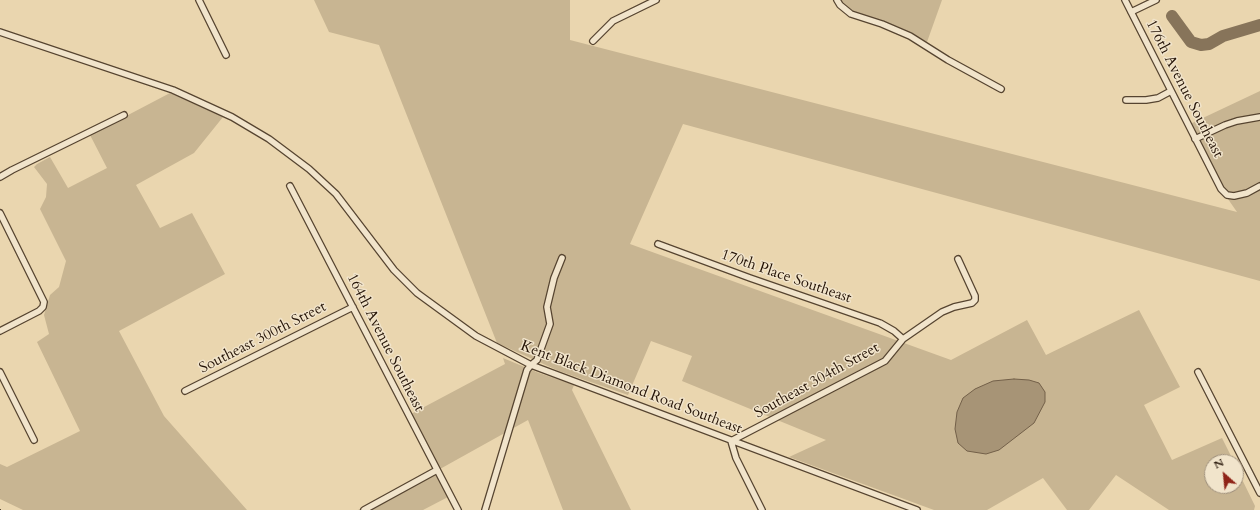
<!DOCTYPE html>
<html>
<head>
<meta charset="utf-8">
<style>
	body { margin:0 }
	#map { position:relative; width:1260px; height:510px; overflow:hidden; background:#ead6af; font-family:Cardo,serif }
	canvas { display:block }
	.north { position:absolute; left:1204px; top:454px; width:40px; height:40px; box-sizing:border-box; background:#f1e4cb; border:1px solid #9f907c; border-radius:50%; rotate:333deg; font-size:11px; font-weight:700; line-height:16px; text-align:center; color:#241306 }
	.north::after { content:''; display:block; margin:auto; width:14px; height:18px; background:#8f2418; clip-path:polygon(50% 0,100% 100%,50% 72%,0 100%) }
</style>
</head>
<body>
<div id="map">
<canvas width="1260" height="510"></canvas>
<div class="north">N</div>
</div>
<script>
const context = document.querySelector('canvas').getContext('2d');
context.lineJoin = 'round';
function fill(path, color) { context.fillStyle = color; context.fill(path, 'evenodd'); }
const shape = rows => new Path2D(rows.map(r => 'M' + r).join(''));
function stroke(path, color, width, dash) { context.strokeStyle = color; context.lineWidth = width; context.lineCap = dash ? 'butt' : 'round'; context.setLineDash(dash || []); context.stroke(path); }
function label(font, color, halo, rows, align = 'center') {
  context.font = font + ' Cardo,serif'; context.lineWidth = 3; context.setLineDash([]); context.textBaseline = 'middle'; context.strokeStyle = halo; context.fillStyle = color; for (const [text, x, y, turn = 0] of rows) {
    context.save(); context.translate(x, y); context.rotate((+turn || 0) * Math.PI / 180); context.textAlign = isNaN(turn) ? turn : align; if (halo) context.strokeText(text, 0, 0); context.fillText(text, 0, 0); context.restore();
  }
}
fill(shape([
	[314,0,570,0,570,40,1237,212,1221,189,1188,125,1260,91,1260,281,683,124,630,244,951,360,1027,320,1046,355,1139,310,1180,387,1144,405,1172,460,1222,438,1234,462,1212,462,1212,486,1236,486,1236,467,1255,506,1254,510,1169,510,1116,475,1089,510,1067,510,1043,478,987,510,934,510,789,457,826,440,682,381,692,356,651,341,628,395,559,371,497,343,379,45,329,32],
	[839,0,942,0,927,42,899,27,847,9],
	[170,93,223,117,194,153,136,185,160,228,192,213,225,274,119,331,164,416,247,510,23,510,0,499,0,464,7,467,80,431,37,342,49,334,44,315,50,295,59,287,66,261,40,209,46,197,47,184,34,167,37,164,50,157,68,188,107,168,90,135],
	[503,358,539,373,574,385,572,390,631,510,563,510,528,420,440,469,411,414,505,364],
	[434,469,448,497,423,510,358,510]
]), '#c8b592');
const water = shape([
	[1014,379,1029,380,1039,383,1045,392,1045,402,1034,423,999,450,986,454,967,451,958,443,955,429,957,412,963,398,975,389,993,381,1014,379]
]);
fill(water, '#a79476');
stroke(water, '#736049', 1);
stroke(shape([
	[1172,16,1191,42,1201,45,1209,44,1223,36,1260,25]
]), '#87745a', 12);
const minor = shape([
	[199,0,226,55],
	[837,0,840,5,851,14,882,24,910,36,948,60,1001,89],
	[1125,0,1221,189,1227,195,1234,196,1247,193,1260,186],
	[1131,12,1156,0],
	[0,32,173,90,232,117,269,139,309,169,336,194,394,270,417,293,476,336,531,365,917,510],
	[593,41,613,21,656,0],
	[1126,100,1146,100,1158,98,1171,91],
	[1195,139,1225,125,1237,121,1260,117],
	[0,177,12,170,124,115],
	[290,186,458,510],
	[0,213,44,302,43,307,39,311,0,331],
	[658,244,750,278,880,323,894,331,903,339],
	[0,372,34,440],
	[1198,372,1260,493],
	[185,391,353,307],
	[364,510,437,470],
	[485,510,527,370,531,365,537,360,550,324,547,307,554,278,562,258],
	[762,510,736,458,731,441,885,361,903,339,942,312,954,307,972,303,975,300,975,296,958,259]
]);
stroke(minor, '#564430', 8);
stroke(minor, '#f1e4cb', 5.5);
stroke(shape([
	[0,510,1,510]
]), '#241306', 1.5, [7, 7]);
label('15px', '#241306', '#f1e4cb', [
	["176th Avenue Southeast",1184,89,63],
	["170th Place Southeast",786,277,19],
	["Southeast 300th Street",263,338,-27],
	["164th Avenue Southeast",385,343,63],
	["Southeast 304th Street",817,381,-29],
	["Kent Black Diamond Road Southeast",631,388,21]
]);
</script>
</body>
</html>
